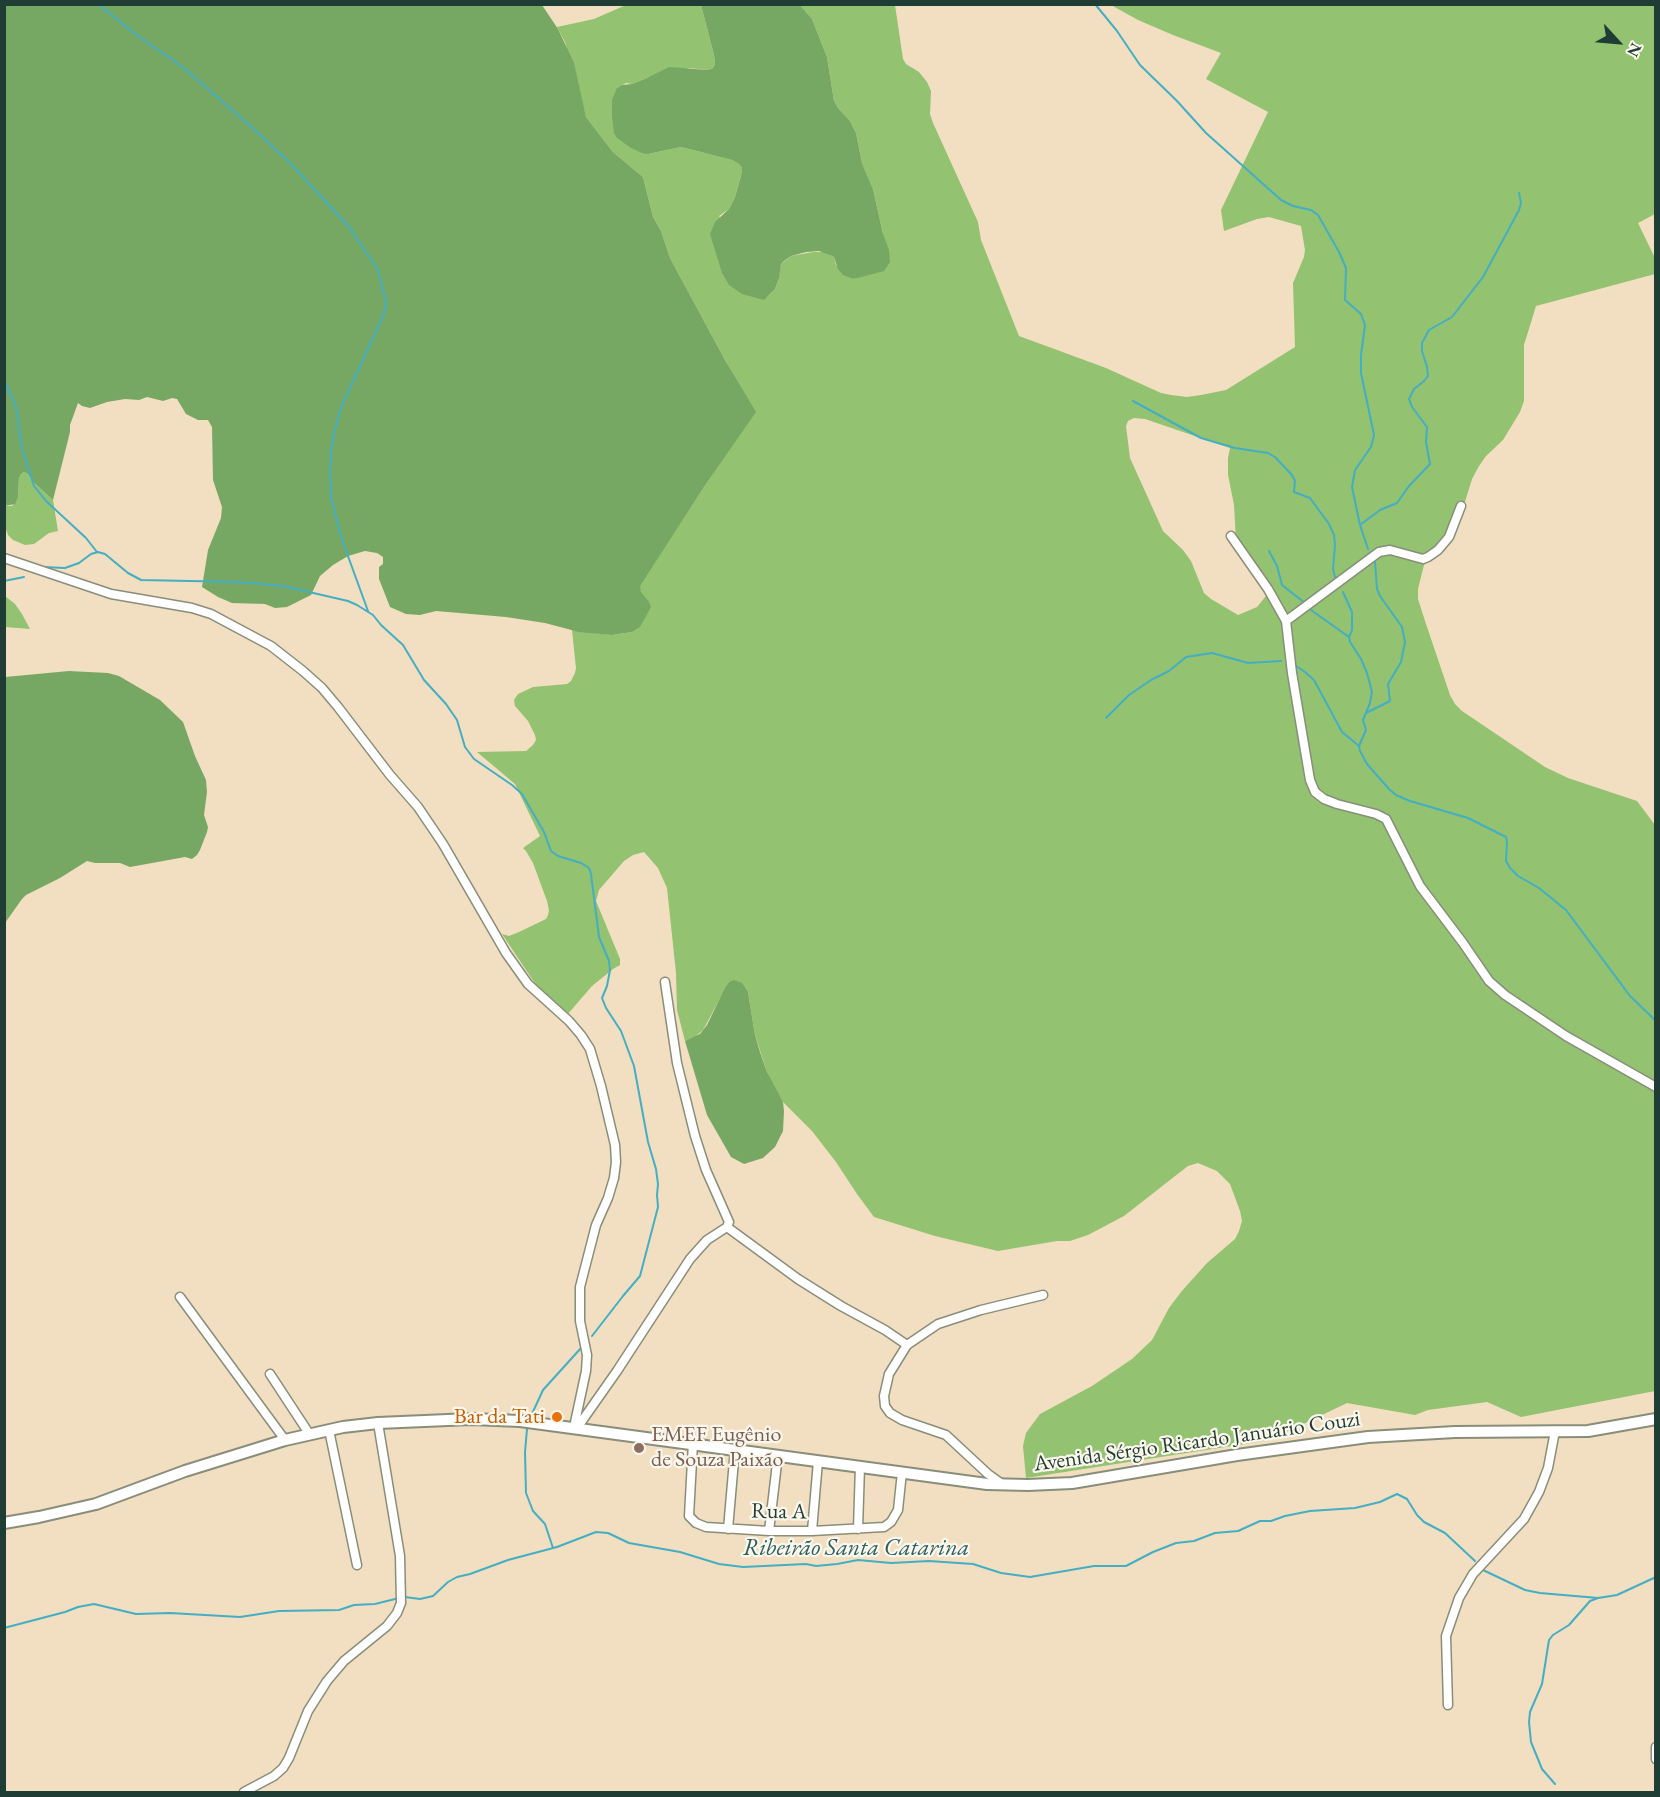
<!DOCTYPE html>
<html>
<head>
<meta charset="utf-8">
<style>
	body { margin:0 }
	#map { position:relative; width:1660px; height:1797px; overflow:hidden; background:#f2dfc1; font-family:"EB Garamond",serif }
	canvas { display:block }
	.frame { position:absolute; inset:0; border:6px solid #1f3d34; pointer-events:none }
	.north { position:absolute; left:1588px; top:12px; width:60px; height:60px; -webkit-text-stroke:4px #fbf7ec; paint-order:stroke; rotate:116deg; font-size:16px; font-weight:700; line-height:24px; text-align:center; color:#1f3d34 }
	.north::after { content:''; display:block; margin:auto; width:21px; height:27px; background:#1f3d34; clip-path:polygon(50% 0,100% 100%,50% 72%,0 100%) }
</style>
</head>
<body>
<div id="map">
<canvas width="1660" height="1797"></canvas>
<div class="frame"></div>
<div class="north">N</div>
</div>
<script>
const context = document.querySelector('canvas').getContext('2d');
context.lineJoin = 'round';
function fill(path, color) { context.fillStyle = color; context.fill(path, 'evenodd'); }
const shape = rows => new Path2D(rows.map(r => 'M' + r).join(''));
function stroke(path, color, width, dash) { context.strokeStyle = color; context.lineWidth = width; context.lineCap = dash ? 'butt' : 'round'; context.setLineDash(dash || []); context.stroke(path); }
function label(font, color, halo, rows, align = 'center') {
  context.font = font + ' "EB Garamond",serif'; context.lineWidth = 4.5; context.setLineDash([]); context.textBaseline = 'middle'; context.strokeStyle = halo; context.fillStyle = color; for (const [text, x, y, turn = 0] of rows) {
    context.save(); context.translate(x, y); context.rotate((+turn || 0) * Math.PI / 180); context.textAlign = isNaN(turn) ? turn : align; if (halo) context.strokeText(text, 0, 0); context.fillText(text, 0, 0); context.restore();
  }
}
fill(shape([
	[626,5,701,5,714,55,715,64,713,68,708,70,690,68,647,78,632,84,626,83,617,88,648,154,681,147,732,160,739,164,742,168,741,176,735,197,729,209,719,216,767,297,775,289,778,281,781,264,791,256,813,252,825,252,834,257,836,265,854,279,866,275,883,234,873,189,862,163,856,133,850,121,838,108,834,101,827,57,812,19,800,5,895,5,903,59,906,64,919,72,927,82,931,91,930,114,933,123,978,222,981,240,1019,336,1106,368,1161,393,1171,395,1187,397,1201,395,1226,390,1295,347,1293,283,1304,257,1305,250,1301,226,1269,217,1257,219,1224,231,1221,210,1268,112,1206,79,1221,53,1173,35,1138,20,1111,5,1655,5,1655,214,1638,223,1655,258,1655,274,1536,306,1524,345,1524,401,1520,412,1503,440,1486,456,1479,466,1472,479,1455,534,1437,554,1424,565,1418,589,1418,599,1425,621,1450,695,1455,704,1462,711,1545,767,1568,778,1637,801,1655,825,1655,1391,1521,1417,1487,1402,1428,1410,1415,1415,1347,1403,1270,1440,1026,1478,1023,1446,1026,1433,1040,1414,1092,1386,1132,1359,1152,1340,1169,1308,1181,1292,1207,1263,1235,1239,1239,1231,1242,1221,1240,1211,1230,1184,1217,1171,1198,1163,1188,1166,1179,1173,1124,1216,1088,1235,1070,1241,1057,1241,998,1251,935,1236,874,1217,857,1194,836,1162,812,1131,783,1102,774,1088,767,1072,755,1035,748,992,729,982,703,1030,694,1038,685,1041,677,1010,676,973,667,888,658,868,644,852,633,855,624,861,599,890,596,901,620,959,620,965,613,969,592,986,567,1015,536,985,502,934,509,936,519,932,546,919,548,915,549,910,547,901,533,863,526,851,523,848,540,836,515,784,477,752,526,751,533,745,536,740,535,735,528,721,515,706,514,700,518,694,533,687,567,684,571,681,575,673,576,668,572,630,612,635,632,632,641,592,639,586,704,487,755,412,725,360,670,258,661,231,653,217,643,177,613,152,586,117,565,42,557,27,594,19],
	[1134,418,1145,419,1230,448,1228,458,1228,475,1234,505,1236,540,1270,591,1257,607,1238,615,1211,599,1204,593,1191,561,1183,550,1163,531,1130,458,1126,426,1128,421],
	[24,472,28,474,32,481,53,500,58,531,49,533,34,544,25,545,13,540,8,535,5,527,4,506,12,506,18,497,19,478,21,474],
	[5,596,15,604,22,614,30,629,5,627]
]), '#93c271');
fill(shape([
	[5,4,542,5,558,29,574,63,586,117,613,152,643,177,653,217,661,231,670,258,725,360,756,412,704,487,640,586,641,592,649,602,651,607,640,627,632,632,612,635,579,632,545,623,506,617,436,611,420,615,406,614,390,607,379,579,379,567,383,564,383,557,377,553,365,551,348,556,333,565,320,576,311,595,287,607,275,608,265,604,232,603,218,597,202,587,208,550,221,518,222,507,213,480,212,427,208,420,198,420,186,414,177,399,172,398,163,401,147,397,139,400,125,399,107,402,90,408,82,406,78,403,70,425,70,432,53,500,32,481,28,474,24,472,21,474,19,478,18,497,15,504,5,506],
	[701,5,800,5,812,19,827,57,834,101,838,108,850,121,856,133,862,163,873,189,883,234,889,250,890,262,884,271,854,279,843,275,838,269,834,257,830,255,819,251,806,252,791,256,784,261,781,264,779,278,775,289,764,300,742,294,729,285,722,273,710,234,715,222,729,209,735,197,741,176,742,168,739,164,732,160,681,147,648,154,642,153,631,148,617,138,614,133,612,117,612,100,617,88,622,85,632,84,647,78,669,67,708,70,713,68,715,64,714,55],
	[69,671,108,673,119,676,160,700,183,722,195,756,206,780,207,792,204,815,208,827,207,832,200,850,197,855,192,859,185,857,130,867,120,863,95,863,87,861,60,878,26,895,22,899,5,923,5,677],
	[734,980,742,983,748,992,755,1035,760,1052,767,1072,783,1102,784,1111,783,1131,775,1147,763,1158,744,1164,731,1157,707,1115,685,1041,700,1034,707,1025,725,988,729,982]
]), '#76a863');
stroke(shape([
	[98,4,134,33,184,68,256,131,292,165,349,227,378,270,386,302,384,314,342,405,335,429,331,451,330,476,331,497,341,537,368,611],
	[1095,4,1117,31,1140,65,1177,101,1206,133,1281,200,1293,206,1311,210,1318,215,1339,252,1346,268,1345,300,1361,314,1365,325,1361,355,1361,373,1374,435,1371,447,1355,470,1352,487,1360,525,1368,549],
	[4,380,16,407,22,449,34,486,46,501,86,538,97,552],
	[1133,401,1201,438,1235,448,1268,453,1275,457,1292,475,1295,481,1294,492,1310,498,1329,524,1334,535,1335,545,1333,569,1336,581],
	[1360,525,1380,510,1397,503,1409,486,1430,464,1426,442,1427,427,1412,407,1409,399,1414,389,1424,381,1428,376,1427,367,1422,351,1422,343,1429,330,1452,317,1483,277,1519,210,1521,203,1519,193],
	[1269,551,1277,566,1282,585,1305,603],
	[43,567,65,568,79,563,91,554,98,552,105,554,128,573,141,580,239,582,283,586,348,601,357,605,373,615,381,625,403,645,424,680,446,704,457,720,465,747,474,759,512,785,522,794,544,832,551,851,558,856,581,863,589,868,591,874,599,937,609,961,610,970,607,986,602,998,606,1008,621,1031,634,1066,648,1142,656,1169,658,1184,657,1195,658,1207,640,1276,623,1296,592,1336],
	[4,581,24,577],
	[1343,592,1352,612,1352,630,1349,637],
	[1311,610,1349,637,1350,642,1361,659,1367,673,1372,692,1370,703,1363,720,1366,730,1359,746],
	[1293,664,1305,672,1314,680,1342,732,1359,746,1360,751,1367,764,1389,789,1396,795,1410,801,1468,818,1506,837,1507,842,1506,861,1510,868,1518,876,1539,888,1566,910,1630,996,1656,1021],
	[1366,713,1390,701,1388,684,1401,662,1405,642,1402,627,1380,596,1377,589,1375,562],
	[1106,718,1129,695,1151,680,1169,671,1186,657,1212,653,1248,663,1281,661],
	[531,1416,543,1390,581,1348],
	[527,1429,525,1452,526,1493,533,1511,545,1524,553,1548],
	[1483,1570,1525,1590,1540,1593,1598,1598,1617,1595,1656,1577],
	[405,1597,420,1599,433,1596,448,1582,457,1577,470,1574,508,1560,557,1547,596,1532,608,1533,629,1543,680,1552,719,1564,743,1567,806,1564,816,1566,837,1564,858,1560,891,1563,929,1561,973,1564,1001,1573,1030,1577,1094,1566,1126,1566,1153,1552,1176,1543,1194,1541,1215,1533,1238,1531,1260,1521,1271,1521,1285,1516,1310,1511,1355,1508,1380,1502,1397,1494,1407,1499,1417,1515,1424,1522,1445,1533,1475,1561],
	[4,1628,65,1612,78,1607,94,1604,136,1614,170,1613,240,1617,279,1611,339,1610,354,1605,375,1604,399,1598],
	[1555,1784,1542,1769,1531,1742,1529,1722,1530,1712,1542,1684,1549,1640,1553,1635,1569,1625,1590,1601,1598,1598]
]), '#44aec3', 2);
const minor = shape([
	[1231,536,1268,589,1286,621,1292,673,1310,780,1315,792,1324,799,1337,804,1376,814,1386,819,1420,886,1463,943,1489,981,1505,995,1566,1036,1656,1087],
	[4,558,111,594,192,608,211,614,271,646,303,671,322,688,338,707,390,775,418,807,443,844,506,953,528,984,569,1021,581,1035,590,1049,601,1086,615,1145,616,1162,614,1178,608,1198,596,1225,580,1287,580,1321,587,1355,586,1371,574,1427],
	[1286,621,1379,552,1390,550,1423,559,1428,557,1438,550,1449,537,1461,506],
	[727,1227,798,1279,841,1306,885,1330,907,1345],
	[180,1297,285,1440],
	[270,1374,310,1435],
	[577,1428,617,1371,690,1259,707,1240,727,1227,729,1222,706,1170,695,1136,677,1063,665,982],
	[329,1430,357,1565],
	[693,1443,689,1516,696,1523,706,1527,769,1531,812,1531,884,1527,891,1522,898,1510,902,1472],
	[1002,1484,988,1474,946,1435,902,1420,890,1413,885,1406,884,1396,889,1374,907,1345,938,1324,981,1310,1043,1295],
	[728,1529,735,1449],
	[858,1529,860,1466],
	[769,1531,778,1455],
	[812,1531,818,1461],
	[1448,1705,1446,1636,1459,1598,1473,1574,1524,1519,1539,1492,1548,1468,1555,1431],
	[1656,1747,1656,1759],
	[244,1792,274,1776,283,1768,289,1758,308,1711,327,1681,344,1661,387,1626,397,1613,401,1603,400,1556,378,1423]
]);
const tertiary = shape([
	[4,1523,39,1517,96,1504,185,1471,285,1440,343,1427,378,1423,471,1419,520,1421,987,1484,1028,1485,1072,1483,1237,1455,1368,1437,1455,1432,1588,1431,1656,1419]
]);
stroke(minor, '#888e7a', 11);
stroke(tertiary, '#888e7a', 14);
stroke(minor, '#fff', 8);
stroke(tertiary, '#fff', 10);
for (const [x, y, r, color] of [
	[557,1417,6,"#e8710a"],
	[639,1448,6,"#8d6e63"]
]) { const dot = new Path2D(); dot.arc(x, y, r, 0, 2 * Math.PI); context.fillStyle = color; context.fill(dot); stroke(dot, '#fbf7ec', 2); }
label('22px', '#c56008', '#fbf7ec', [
	["Bar da Tati",545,1417]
], 'right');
label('22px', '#785e54', '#fbf7ec', [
	["EMEF Eugênio",651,1435],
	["de Souza Paixão",651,1460]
], 'left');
label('22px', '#1f3d34', '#fbf7ec', [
	["Avenida Sérgio Ricardo Januário Couzi",1197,1442,-8],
	["Rua A",779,1512,1]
]);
label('italic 24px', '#2a5f5f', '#fbf7ec', [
	["Ribeirão Santa Catarina",856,1548]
]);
</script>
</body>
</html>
